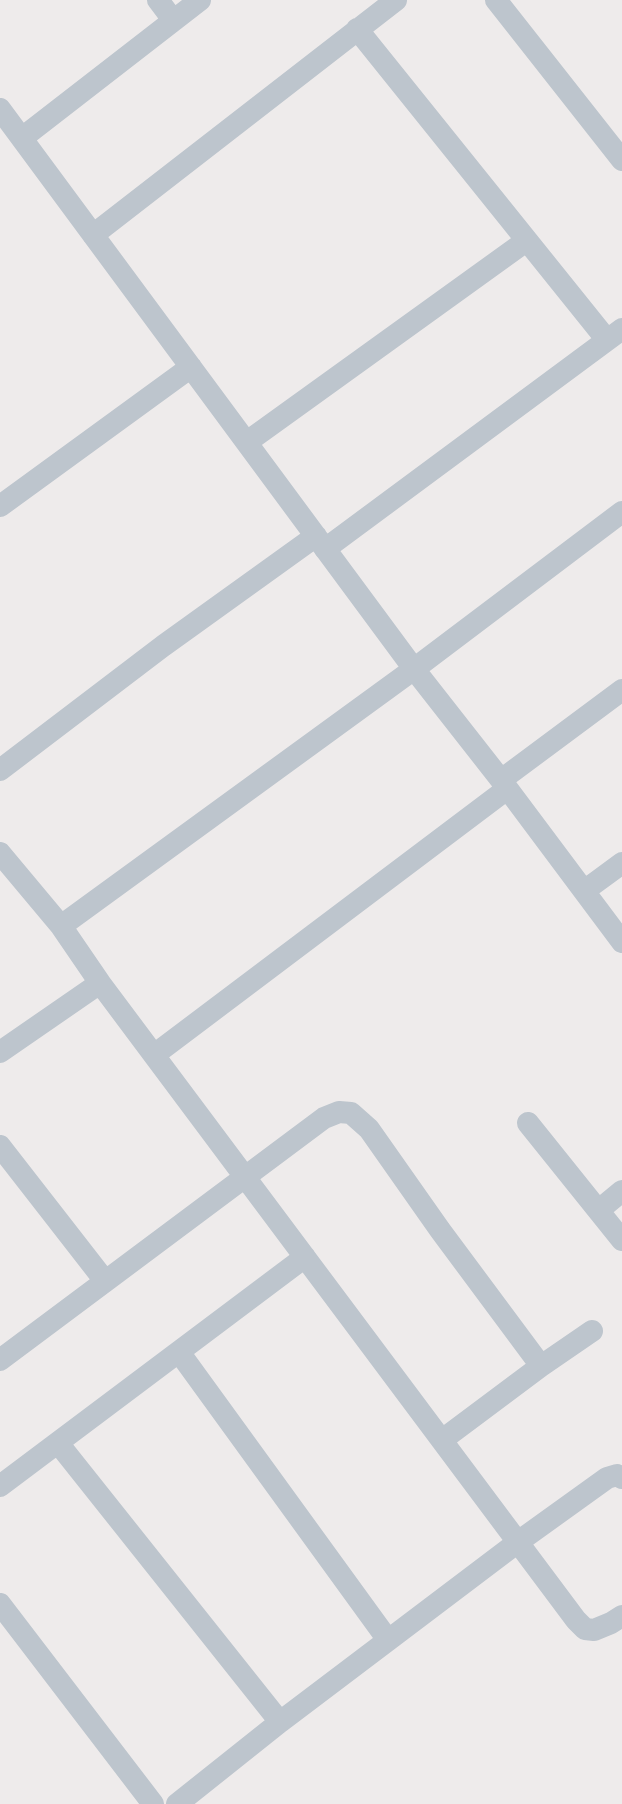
<!DOCTYPE html>
<html>
<head>
<meta charset="utf-8">
<style>
	body { margin:0 }
	canvas { display:block; background:#eeebeb }
</style>
</head>
<body>
<canvas width="622" height="1804"></canvas>
<script>
const context = document.querySelector('canvas').getContext('2d');
context.lineJoin = 'round';
const shape = rows => new Path2D(rows.map(r => 'M' + r).join(''));
function stroke(path, color, width, dash) { context.strokeStyle = color; context.lineWidth = width; context.lineCap = dash ? 'butt' : 'round'; context.setLineDash(dash || []); context.stroke(path); }
stroke(shape([
	[158,0,173,20],
	[496,0,622,160],
	[357,29,607,340],
	[0,109,414,669,501,780,622,942],
	[22,138,200,0],
	[93,235,396,0],
	[247,442,526,241],
	[0,506,191,367],
	[325,549,622,329],
	[0,770,163,646,316,536],
	[501,780,622,690],
	[0,853,61,926,100,983,576,1620,585,1629,594,1630,611,1623,622,1616],
	[584,891,622,863],
	[61,926,414,669,622,512],
	[0,1052,100,983],
	[154,1055,507,789],
	[528,1123,622,1240],
	[0,1146,105,1281],
	[599,1210,622,1191],
	[179,1352,388,1640],
	[0,1360,324,1118,339,1112,351,1113,369,1129,440,1230,541,1366],
	[442,1440,541,1366,592,1331],
	[58,1443,280,1722],
	[0,1486,305,1257],
	[0,1604,153,1804],
	[177,1804,280,1722,518,1542,607,1478,617,1475,622,1478]
]), '#bdc5cd', 22);
</script>
</body>
</html>
